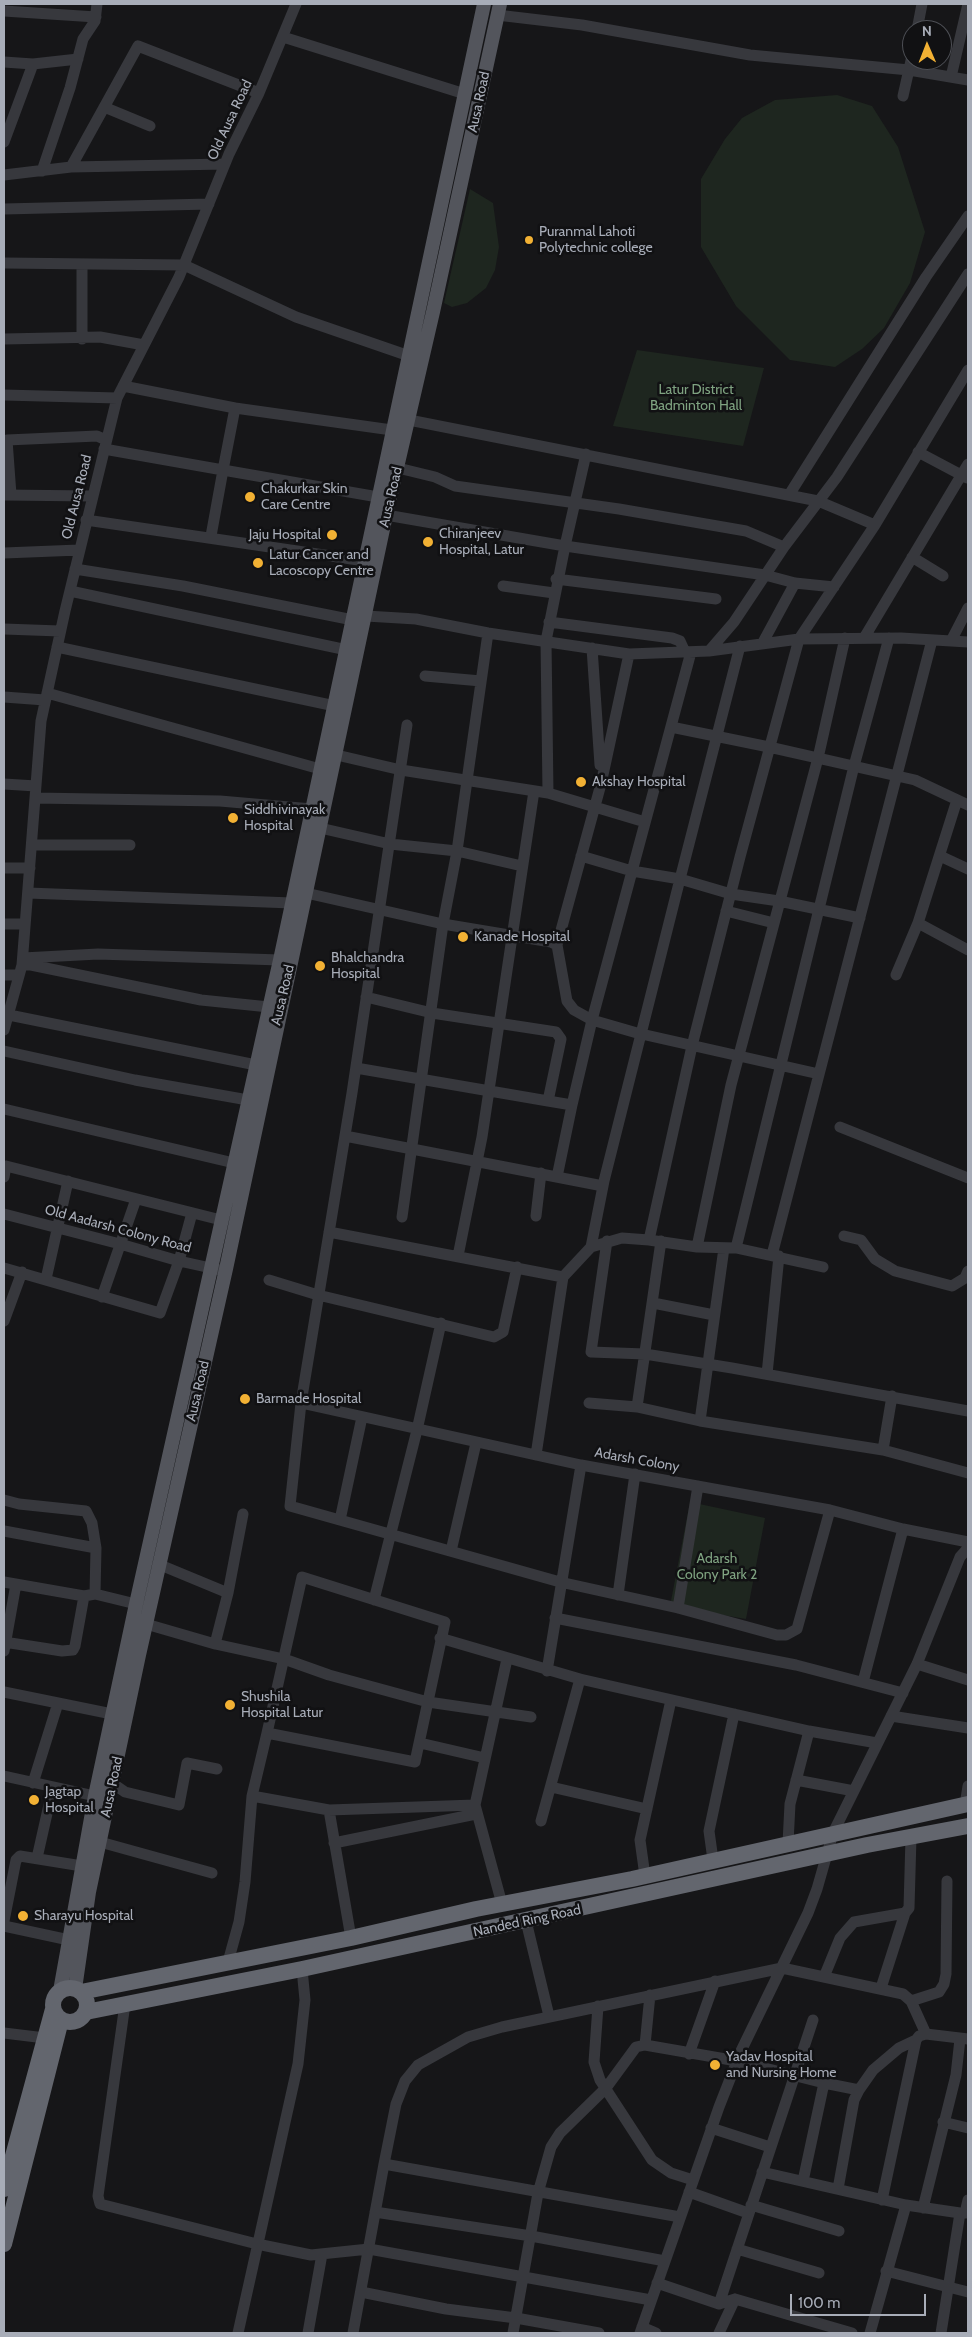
<!DOCTYPE html>
<html>
<head>
<meta charset="utf-8">
<style>
	body { margin:0 }
	#map { position:relative; width:972px; height:2337px; overflow:hidden; background:#161618; font-family:Cabin,sans-serif }
	canvas { display:block }
	.frame { position:absolute; inset:0; border:5px solid #a8adb8; pointer-events:none }
	.north { position:absolute; left:902px; top:20px; width:50px; height:50px; box-sizing:border-box; background:#111113; border:1px solid #4d4f55; border-radius:50%; rotate:359deg; font-size:14px; font-weight:700; line-height:20px; text-align:center; color:#a8adb8 }
	.north::after { content:''; display:block; margin:auto; width:18px; height:22px; background:#f2b134; clip-path:polygon(50% 0,100% 100%,50% 72%,0 100%) }
	.scale { position:absolute; left:790px; top:2294px; width:136px; height:22px; box-sizing:border-box; border:2px solid #a8adb8; border-top:0; padding-left:6px; font-size:15px; line-height:18px; white-space:nowrap; color:#a8adb8; -webkit-text-stroke:4px #111113; paint-order:stroke }
</style>
</head>
<body>
<div id="map">
<canvas width="972" height="2337"></canvas>
<div class="frame"></div>
<div class="north">N</div>
<div class="scale">100 m</div>
</div>
<script>
const context = document.querySelector('canvas').getContext('2d');
context.lineJoin = 'round';
function fill(path, color) { context.fillStyle = color; context.fill(path, 'evenodd'); }
const shape = rows => new Path2D(rows.map(r => 'M' + r).join(''));
function stroke(path, color, width, dash) { context.strokeStyle = color; context.lineWidth = width; context.lineCap = dash ? 'butt' : 'round'; context.setLineDash(dash || []); context.stroke(path); }
function label(font, color, halo, rows, align = 'center') {
  context.font = font + ' Cabin,sans-serif'; context.lineWidth = 5; context.setLineDash([]); context.textBaseline = 'middle'; context.strokeStyle = halo; context.fillStyle = color; for (const [text, x, y, turn = 0] of rows) {
    context.save(); context.translate(x, y); context.rotate((+turn || 0) * Math.PI / 180); context.textAlign = isNaN(turn) ? turn : align; if (halo) context.strokeText(text, 0, 0); context.fillText(text, 0, 0); context.restore();
  }
}
fill(shape([
	[837,95,872,106,898,147,925,232,910,283,884,328,862,349,835,367,790,360,736,306,701,247,701,179,725,139,742,118,775,100],
	[470,189,493,203,499,247,495,270,486,288,467,303,452,307,444,303],
	[637,350,764,368,743,446,613,426],
	[690,1502,765,1518,746,1619,670,1606]
]), '#1e261f');
stroke(shape([
	[4,11,96,17],
	[497,15,582,25,750,55,909,70,968,80],
	[917,30,922,4],
	[283,37,465,94],
	[4,62,33,64,78,59],
	[951,77,968,4],
	[903,96,912,56],
	[104,107,150,126],
	[4,142,33,64],
	[71,167,138,46,259,93],
	[42,171,70,88,83,39,95,21,97,4],
	[4,175,71,167,225,164],
	[4,209,209,204],
	[4,263,184,265,296,317,415,358],
	[82,264,82,339],
	[4,339,100,337,144,345],
	[123,386,235,408],
	[4,395,117,398],
	[409,420,818,501,875,525,968,370],
	[104,449,223,470,211,536],
	[918,452,967,478],
	[586,454,565,546,765,575,795,583,834,587],
	[398,468,435,477,455,486,619,509,746,531,784,547],
	[4,495,92,496],
	[11,495,7,440,97,436,106,440],
	[789,495,926,277,968,216],
	[378,497,223,470,235,408,399,431],
	[386,515,565,546,546,641,548,793],
	[86,520,365,561],
	[4,553,79,550],
	[912,557,943,576],
	[75,569,183,586,353,620],
	[556,579,716,599],
	[503,586,554,593],
	[70,591,347,650],
	[366,616,416,619,488,633,629,654],
	[549,622,672,638,680,641,685,652],
	[4,629,60,631],
	[864,638,968,464],
	[951,641,968,608],
	[762,644,795,583],
	[57,647,335,706],
	[592,648,600,765],
	[709,651,734,622,784,547,837,477,968,274],
	[425,676,481,681],
	[47,693,320,769],
	[4,697,45,700],
	[407,725,352,1093,301,1403,290,1506,560,1582,678,1608,777,1635,786,1635,797,1629,830,1510],
	[671,727,769,747,915,780,968,805],
	[328,753,401,770,548,793,645,822],
	[4,784,36,786],
	[35,798,220,801,312,809],
	[320,828,390,844,457,851,522,866],
	[32,845,130,845],
	[581,856,632,871,680,879,740,646],
	[940,856,968,869],
	[4,868,30,868],
	[28,893,292,903],
	[306,893,443,924,551,942,557,945,567,1001,574,1010,592,1020,637,1033,819,1074],
	[726,911,774,923],
	[918,923,968,950],
	[4,924,25,924],
	[557,945,601,784,629,654,709,651,799,639,901,638,968,642],
	[23,958,98,954,280,960],
	[22,965,31,965,201,1000,269,1007],
	[4,975,19,975],
	[896,975,918,923,957,800],
	[9,1015,256,1065],
	[4,1030,22,965,41,721,65,611,117,398,179,277,229,154,259,93,296,4],
	[4,1051,135,1080,248,1100],
	[356,1068,548,1101,561,1039,556,1032,432,1013,366,997],
	[548,1101,572,1105,557,1177],
	[572,1105,592,1020,691,652],
	[4,1109,234,1163],
	[840,1127,968,1178],
	[345,1136,603,1186],
	[4,1177,6,1166,221,1220],
	[4,1214,120,1244,179,1261,220,1270],
	[536,1216,541,1173],
	[402,1217,443,924,457,851,488,633],
	[329,1232,563,1277],
	[844,1236,861,1240,875,1259,895,1271,952,1286,965,1278,968,1271],
	[649,1240,692,1046,740,857,799,639,875,525],
	[607,1241,591,1352,645,1354,732,1368,968,1411],
	[591,1247,604,1181,680,879,731,894,779,901,860,918],
	[697,1247,731,1085,818,758,845,638],
	[736,1248,854,766,889,638],
	[772,1255,932,640],
	[458,1256,482,1137,534,791],
	[4,1268,160,1313,179,1261,192,1213],
	[46,1279,68,1181],
	[269,1280,318,1295,494,1337,503,1332,517,1267],
	[102,1297,136,1199],
	[653,1303,714,1315],
	[4,1321,22,1272],
	[767,1374,779,1256],
	[301,1403,581,1465,830,1510,903,1529,968,1542],
	[589,1403,637,1407,700,1421,883,1450,892,1396],
	[637,1407,661,1241],
	[700,1421,724,1248],
	[883,1450,968,1473],
	[536,1455,563,1277,591,1247,622,1238,649,1240,697,1247,736,1248,823,1267],
	[4,1500,19,1504,86,1511,92,1523,96,1548,95,1594],
	[340,1520,362,1417],
	[4,1531,96,1548],
	[451,1551,476,1443],
	[158,1564,228,1593,215,1644],
	[4,1582,84,1596,95,1594,144,1606],
	[228,1593,243,1514],
	[618,1595,635,1474],
	[374,1600,417,1430,441,1323],
	[678,1608,698,1486],
	[555,1618,796,1665,903,1693],
	[139,1622,215,1644,284,1659,329,1675,428,1702,531,1717],
	[440,1638,580,1679,541,1821],
	[4,1642,62,1651,73,1650,75,1646,84,1596],
	[4,1651,16,1584],
	[917,1664,968,1680],
	[547,1671,581,1465],
	[580,1679,809,1731,877,1743],
	[863,1682,903,1529],
	[4,1692,112,1714],
	[891,1716,968,1728],
	[420,1743,485,1758],
	[4,1776,95,1796],
	[796,1780,854,1791],
	[33,1783,58,1703],
	[112,1783,125,1792,179,1805,187,1763,217,1769],
	[551,1787,647,1809],
	[252,1796,329,1810,475,1805],
	[965,1805,968,1786],
	[329,1810,351,1938],
	[100,1842,212,1873],
	[334,1843,476,1814],
	[788,1843,790,1804,809,1731],
	[37,1858,53,1787],
	[713,1860,709,1831,734,1714],
	[645,1876,640,1840,671,1700],
	[502,1904,475,1805,507,1659],
	[4,1921,16,1860,20,1856,82,1866],
	[526,1921,549,2016],
	[4,1926,69,1940],
	[228,1962,239,1922,245,1882,252,1796,267,1733,415,1762,445,1622,302,1577,267,1733],
	[824,1977,840,1938,854,1922,905,1913,909,1908,911,1837],
	[881,1988,905,1913],
	[911,2001,939,1992,944,1984,946,1974,947,1881],
	[125,2004,98,2196,100,2204,257,2244,311,2255,369,2249,651,2300],
	[598,2006,594,2062,600,2080,652,2160,671,2173,693,2180],
	[4,2033,45,2038],
	[645,2045,650,1995],
	[689,2054,715,1981],
	[943,2122,968,2128],
	[711,2128,770,2147],
	[384,2164,396,2104,405,2081,418,2065,468,2037,502,2027,782,1968,903,1994,911,2001,926,2034],
	[762,2172,906,2205],
	[803,2181,824,2083],
	[838,2189,854,2100,859,2090,873,2070,899,2048,916,2040],
	[689,2192,748,2213],
	[882,2200,916,2040,919,2036,926,2034,968,2039],
	[751,2205,839,2231],
	[923,2208,956,2075,960,2039],
	[375,2212,531,2236,665,2261],
	[965,2213,968,2200],
	[737,2249,819,2273],
	[886,2271,968,2292],
	[657,2283,719,2304,735,2299,852,2333],
	[361,2292,446,2309,516,2318,599,2333],
	[719,2304,813,2020],
	[642,2327,656,2333],
	[238,2333,298,2064,305,2000,302,1969],
	[308,2333,322,2254],
	[353,2333,384,2164,680,2217],
	[513,2333,538,2193,551,2147,560,2133,606,2088,636,2047,645,2045,737,2061,824,2083,859,2090],
	[640,2333,719,2107,741,2051,808,1913,817,1889,833,1833,917,1664,960,1557,968,1548],
	[719,2333,735,2299],
	[870,2333,906,2205,960,2213,941,2333]
]), '#37383d', 11);
stroke(shape([
	[75,1989,89,1892,139,1655,226,1269,386,515,433,312,500,4],
	[60,1991,95,1796,136,1604,280,960,484,4]
]), '#53555c', 14);
stroke(shape([
	'53 2005a17 17 0 1 1 34 0a17 17 0 1 1-34 0Z',
	[81,1992,351,1938,476,1909,632,1879,968,1804],
	[86,2012,302,1969,867,1845,968,1826],
	[4,2189,53,2009],
	[4,2244,61,2020]
]), '#63666e', 16);
for (const [x, y, r, color] of [
	[529,240,5,"#f2b134"],
	[250,497,6,"#f2b134"],
	[332,535,6,"#f2b134"],
	[428,542,6,"#f2b134"],
	[258,563,6,"#f2b134"],
	[581,782,6,"#f2b134"],
	[233,818,6,"#f2b134"],
	[463,937,6,"#f2b134"],
	[320,966,6,"#f2b134"],
	[245,1399,6,"#f2b134"],
	[230,1705,6,"#f2b134"],
	[34,1800,6,"#f2b134"],
	[23,1916,6,"#f2b134"],
	[715,2065,6,"#f2b134"]
]) { const dot = new Path2D(); dot.arc(x, y, r, 0, 2 * Math.PI); context.fillStyle = color; context.fill(dot); stroke(dot, '#111113', 2); }
label('14px', '#a8adb8', '#111113', [
	["Ausa Road",479,102,-78],
	["Old Ausa Road",230,120,-65],
	["Old Ausa Road",77,497,-76],
	["Ausa Road",391,497,-77],
	["Ausa Road",283,995,-77],
	["Old Aadarsh Colony Road",118,1229,15],
	["Ausa Road",198,1391,-77],
	["Adarsh Colony",637,1460,10],
	["Ausa Road",112,1787,-78],
	["Nanded Ring Road",527,1921,-12]
]);
label('14px', '#a8adb8', '#111113', [
	["Puranmal Lahoti",539,232],
	["Polytechnic college",539,248],
	["Chakurkar Skin",261,489],
	["Care Centre",261,505],
	["Chiranjeev",439,534],
	["Hospital, Latur",439,550],
	["Jaju Hospital",321,535,"right"],
	["Latur Cancer and",269,555],
	["Lacoscopy Centre",269,571],
	["Akshay Hospital",592,782],
	["Siddhivinayak",244,810],
	["Hospital",244,826],
	["Kanade Hospital",474,937],
	["Bhalchandra",331,958],
	["Hospital",331,974],
	["Barmade Hospital",256,1399],
	["Shushila",241,1697],
	["Hospital Latur",241,1713],
	["Jagtap",45,1792],
	["Hospital",45,1808],
	["Sharayu Hospital",34,1916],
	["Yadav Hospital",726,2057],
	["and Nursing Home",726,2073]
], 'left');
label('14px', '#7fa381', '#111113', [
	["Latur District",696,390],
	["Badminton Hall",696,406],
	["Adarsh",717,1559],
	["Colony Park 2",717,1575]
]);
</script>
</body>
</html>
